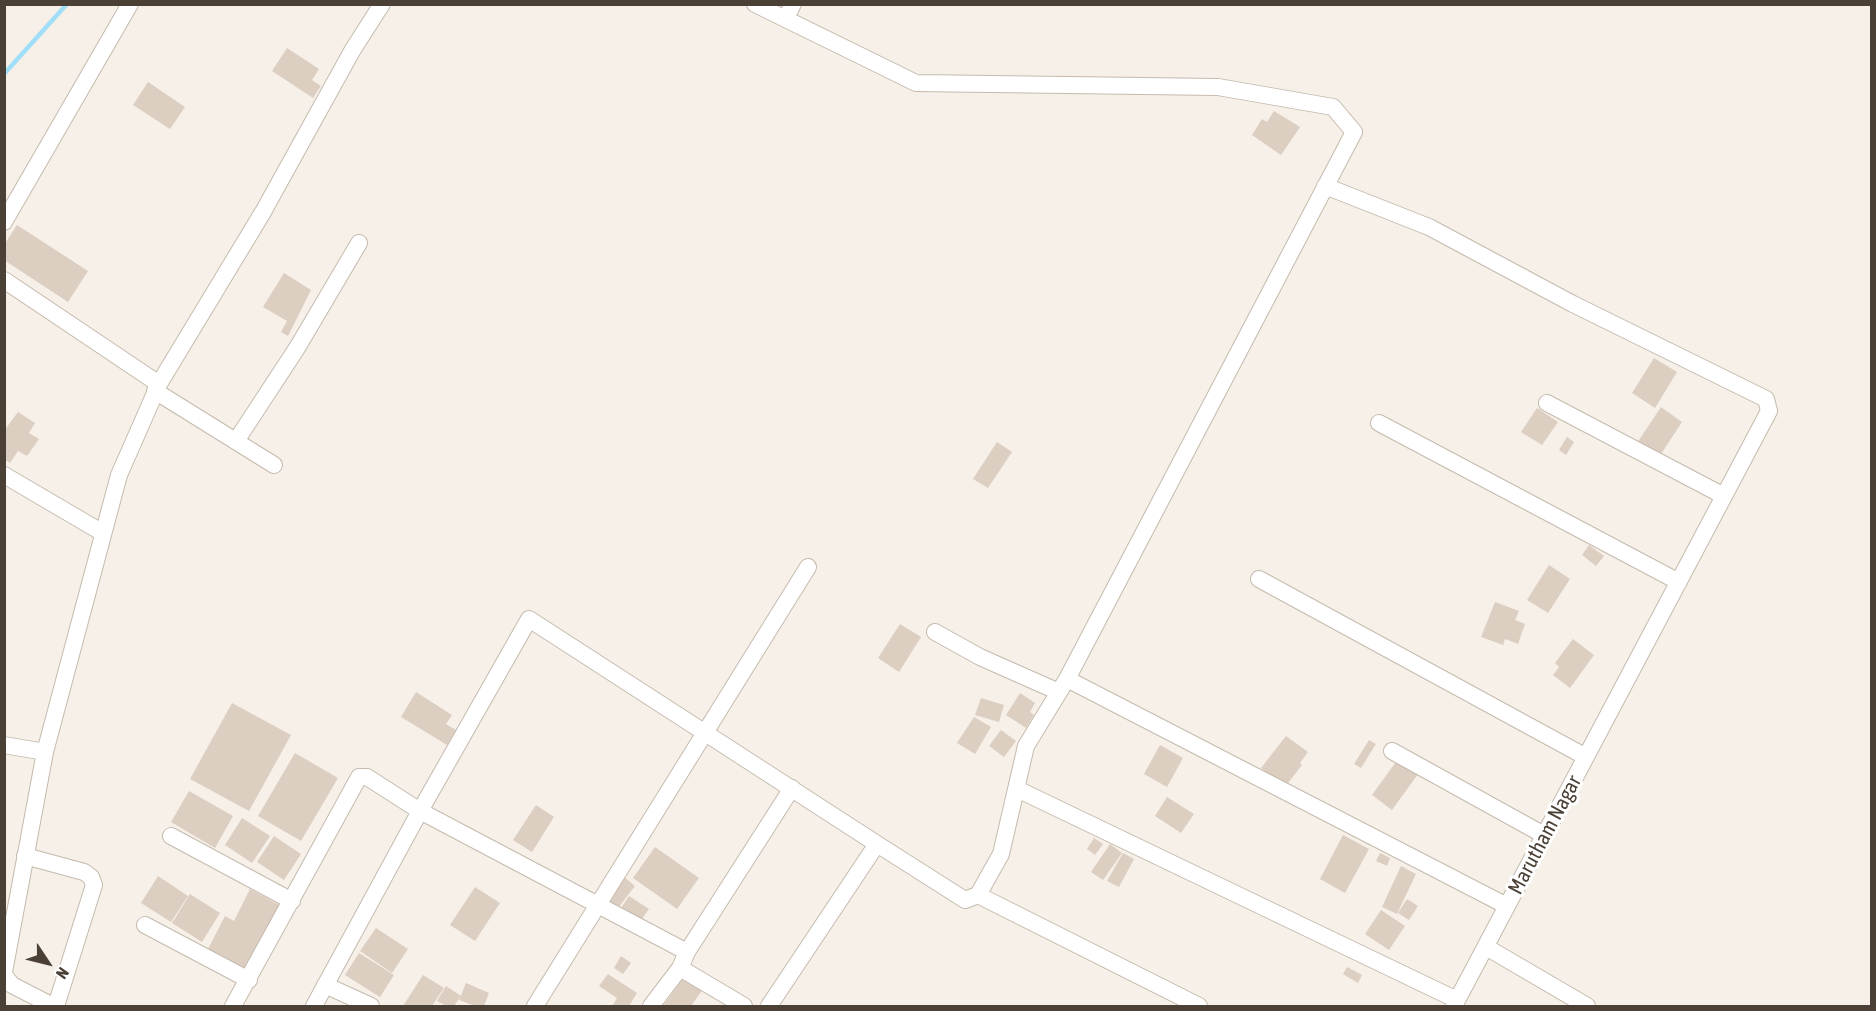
<!DOCTYPE html>
<html>
<head>
<meta charset="utf-8">
<style>
	body { margin:0 }
	#map { position:relative; width:1876px; height:1011px; overflow:hidden; background:#f6f0e9; font-family:"Asap Condensed",sans-serif }
	canvas { display:block }
	.frame { position:absolute; inset:0; border:6px solid #4b4036; pointer-events:none }
	.north { position:absolute; left:18px; top:933px; width:60px; height:60px; -webkit-text-stroke:4px #fff; paint-order:stroke; rotate:125deg; font-size:16px; font-weight:700; line-height:24px; text-align:center; color:#4b4036 }
	.north::after { content:''; display:block; margin:auto; width:21px; height:27px; background:#4b4036; clip-path:polygon(50% 0,100% 100%,50% 72%,0 100%) }
</style>
</head>
<body>
<div id="map">
<canvas width="1876" height="1011"></canvas>
<div class="frame"></div>
<div class="north">N</div>
</div>
<script>
const context = document.querySelector('canvas').getContext('2d');
context.lineJoin = 'round';
const shape = rows => new Path2D(rows.map(r => 'M' + r).join(''));
function stroke(path, color, width, dash) { context.strokeStyle = color; context.lineWidth = width; context.lineCap = dash ? 'butt' : 'round'; context.setLineDash(dash || []); context.stroke(path); }
function fill(path, color) { context.fillStyle = color; context.fill(path, 'evenodd'); }
function label(font, color, halo, rows, align = 'center') {
  context.font = font + ' "Asap Condensed",sans-serif'; context.lineWidth = 6; context.setLineDash([]); context.textBaseline = 'middle'; context.strokeStyle = halo; context.fillStyle = color; for (const [text, x, y, turn = 0] of rows) {
    context.save(); context.translate(x, y); context.rotate((+turn || 0) * Math.PI / 180); context.textAlign = isNaN(turn) ? turn : align; if (halo) context.strokeText(text, 0, 0); context.fillText(text, 0, 0); context.restore();
  }
}
stroke(shape([
	[4,74,67,4]
]), '#a1def7', 4.5);
fill(shape([
	[287,48,319,69,312,80,321,86,313,98,272,71],
	[148,82,185,107,170,129,133,105],
	[1274,111,1300,127,1281,155,1252,135,1262,119,1267,122],
	[17,225,88,271,68,302,4,260,4,245],
	[284,273,311,290,288,336,281,332,287,321,263,307],
	[1654,358,1677,372,1655,408,1632,393],
	[1661,407,1682,422,1659,457,1637,443],
	[1537,408,1558,422,1542,445,1521,432],
	[18,412,35,423,29,433,39,439,27,456,18,451,10,463,4,459,4,431],
	[1567,437,1574,442,1566,455,1559,450],
	[997,442,1012,452,988,488,973,479],
	[1589,545,1604,556,1596,566,1582,555],
	[1549,565,1570,579,1548,613,1527,600],
	[1495,602,1519,611,1515,620,1525,624,1518,644,1505,639,1503,645,1481,637],
	[900,624,921,637,899,672,878,658],
	[1573,639,1594,655,1570,688,1553,675,1559,667,1555,663],
	[416,692,452,715,446,724,456,730,447,745,401,717],
	[1020,693,1035,703,1030,712,1034,715,1026,728,1006,715],
	[981,698,1004,705,999,722,975,715],
	[232,703,291,735,249,811,190,779],
	[974,717,991,727,975,754,957,743],
	[1001,730,1016,741,1004,757,989,746],
	[1286,736,1308,752,1300,763,1302,765,1285,787,1261,768],
	[1369,740,1376,744,1361,768,1354,764],
	[1160,745,1183,758,1167,787,1144,774],
	[295,753,338,778,301,841,258,816],
	[1398,759,1418,774,1392,810,1372,795],
	[189,791,233,816,215,848,171,822],
	[1167,797,1194,814,1181,833,1155,816],
	[536,805,554,817,532,852,513,840],
	[242,818,270,836,252,863,225,845],
	[1343,835,1369,849,1345,893,1320,879],
	[274,836,301,854,284,880,257,862],
	[1094,838,1103,844,1095,855,1087,849],
	[1110,844,1122,853,1103,880,1091,872],
	[655,847,699,878,677,909,633,878],
	[1123,853,1134,859,1119,887,1107,881],
	[1380,853,1390,858,1387,866,1376,861],
	[1401,866,1416,874,1397,914,1382,907],
	[158,876,188,896,171,922,141,903],
	[623,876,635,886,618,908,606,898],
	[475,887,500,903,475,941,450,925],
	[250,889,279,905,246,969,208,949,225,916,234,921],
	[190,894,220,913,202,942,172,923],
	[629,896,649,909,639,923,619,911],
	[1407,899,1418,906,1409,920,1398,913],
	[1381,910,1405,926,1389,950,1365,934],
	[376,928,408,949,392,973,360,951],
	[359,953,394,975,380,997,345,975],
	[621,956,631,963,623,974,614,968],
	[1347,967,1362,975,1358,983,1343,974],
	[608,974,637,993,629,1006,613,1005,617,998,599,986],
	[423,975,444,988,432,1006,403,1006],
	[685,976,703,989,691,1006,663,1006],
	[466,983,489,993,484,1006,475,1006,459,1000],
	[446,986,461,996,454,1006,446,1006,437,1001]
]), '#dccec0');
const minor = shape([
	[755,4,916,83,1218,87,1333,107,1354,132,1067,679],
	[786,18,793,4],
	[1325,186,1429,227,1573,304,1766,399,1769,411,1454,1006],
	[4,222,130,4],
	[4,280,159,384],
	[155,391,274,465],
	[1547,403,1724,496],
	[1379,423,1679,582],
	[236,441,297,348,359,243],
	[4,475,103,533],
	[1259,579,1586,757],
	[935,632,980,657,1059,692],
	[4,745,45,752],
	[1392,751,1544,835],
	[1017,789,1457,1000],
	[171,836,292,901],
	[25,856,84,872,91,877,94,885,56,1006],
	[978,895,1199,1006],
	[145,925,249,980],
	[1486,947,1587,1006],
	[687,952,792,788],
	[4,972,45,752,119,475,159,384,263,212,352,51,382,4],
	[4,975,12,985,53,1006],
	[325,985,371,1006],
	[233,1006,359,777,367,777,420,811,687,952,680,968],
	[314,1006,420,811,529,619,877,844],
	[535,1006,808,567],
	[651,1006,680,968,744,1006],
	[769,1006,877,844,965,900,978,895,1001,854,1026,746,1067,679,1507,906]
]);
stroke(minor, '#c5baad', 18);
stroke(minor, '#fff', 16);
label('21px', '#4b4036', '#fff', [
	["Marutham Nagar",1545,835,-62]
]);
</script>
</body>
</html>
